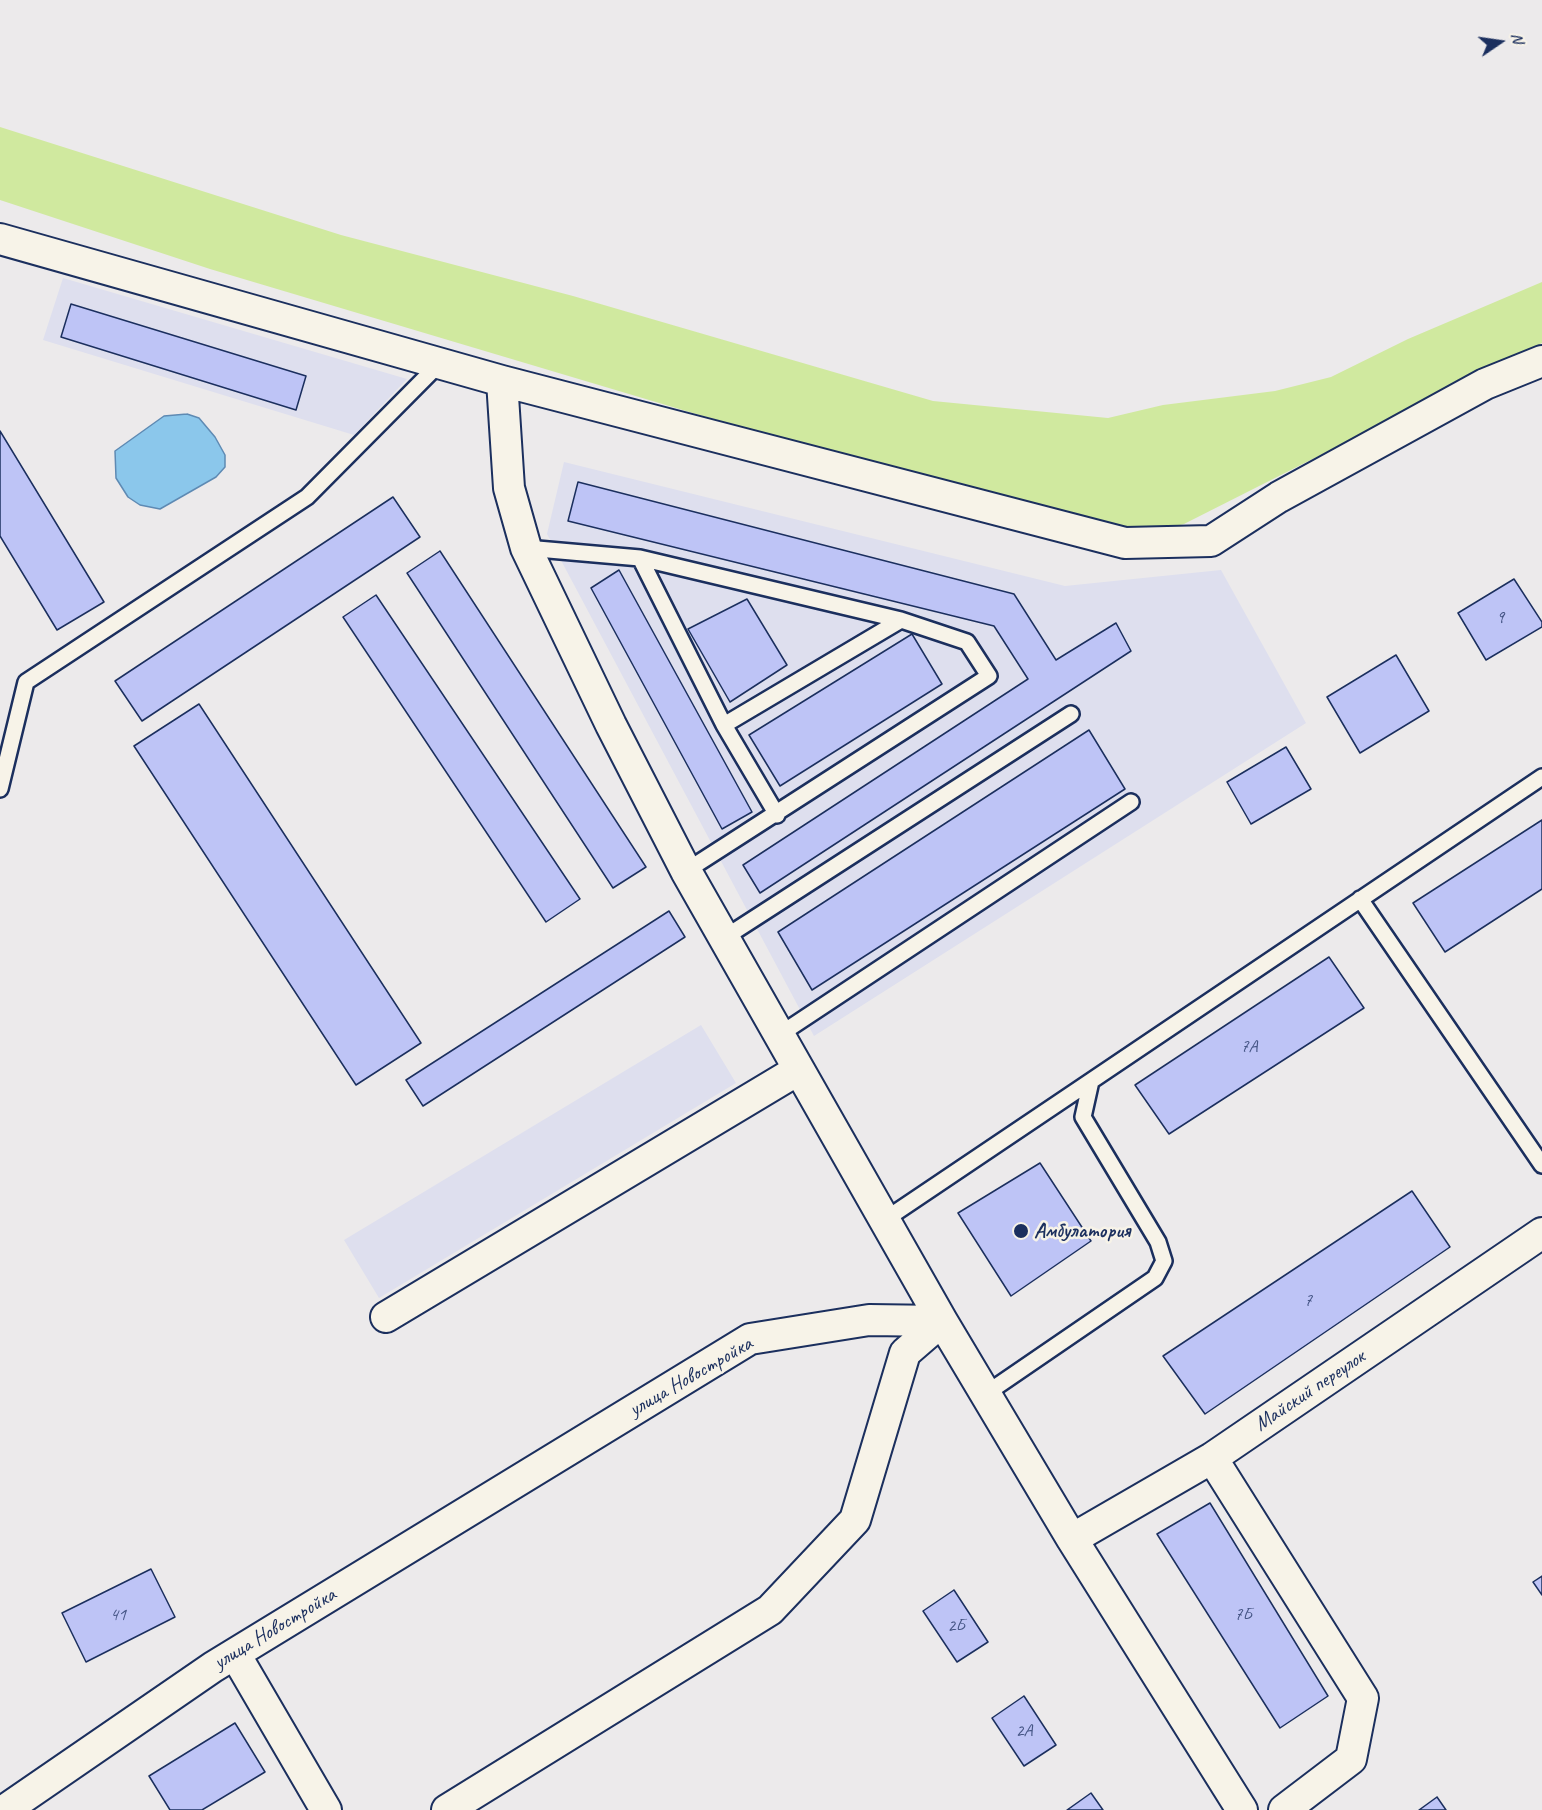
<!DOCTYPE html>
<html>
<head>
<meta charset="utf-8">
<style>
	body { margin:0 }
	#map { position:relative; width:1542px; height:1810px; overflow:hidden; background:#eceaeb; font-family:Caveat,sans-serif }
	canvas { display:block }
	.north { position:absolute; left:1470px; top:12px; width:60px; height:60px; -webkit-text-stroke:4px #f7f3e8; paint-order:stroke; rotate:77deg; font-size:16px; font-weight:700; line-height:24px; text-align:center; color:#1b2f5e }
	.north::after { content:''; display:block; margin:auto; width:21px; height:27px; background:#1b2f5e; clip-path:polygon(50% 0,100% 100%,50% 72%,0 100%) }
</style>
</head>
<body>
<div id="map">
<canvas width="1542" height="1810"></canvas>
<div class="north">N</div>
</div>
<script>
const context = document.querySelector('canvas').getContext('2d');
context.lineJoin = 'round';
function fill(path, color) { context.fillStyle = color; context.fill(path, 'evenodd'); }
const shape = rows => new Path2D(rows.map(r => 'M' + r).join(''));
function stroke(path, color, width, dash) { context.strokeStyle = color; context.lineWidth = width; context.lineCap = dash ? 'butt' : 'round'; context.setLineDash(dash || []); context.stroke(path); }
function label(font, color, halo, rows, align = 'center') {
  context.font = font + ' Caveat,sans-serif'; context.lineWidth = 5; context.setLineDash([]); context.textBaseline = 'middle'; context.strokeStyle = halo; context.fillStyle = color; for (const [text, x, y, turn = 0] of rows) {
    context.save(); context.translate(x, y); context.rotate((+turn || 0) * Math.PI / 180); context.textAlign = isNaN(turn) ? turn : align; if (halo) context.strokeText(text, 0, 0); context.fillText(text, 0, 0); context.restore();
  }
}
fill(shape([
	[63,278,407,379,354,435,43,340],
	[564,462,1065,586,1221,570,1306,723,814,1036,547,534],
	[701,1025,736,1083,379,1298,344,1240]
]), '#dedfee');
fill(shape([
	[0,127,341,235,573,296,933,401,1108,418,1163,405,1275,391,1331,377,1408,339,1542,282,1542,343,1184,524,1157,532,1101,531,1066,518,696,414,210,269,0,200]
]), '#d0e99f');
const water = shape([
	[187,414,199,418,215,437,225,455,225,467,216,477,160,509,140,505,128,497,116,478,115,451,164,416,187,414]
]);
fill(water, '#8bc7eb');
stroke(water, '#5e8ab3', 1.5);
const building = shape([
	[71,304,306,376,296,410,61,337,71,304],
	[0,431,104,602,57,630,0,536,0,431],
	[578,482,1014,594,1056,660,1116,623,1131,651,760,893,743,865,1028,679,994,626,568,521,578,482],
	[393,497,420,537,142,721,115,681,393,497],
	[440,551,646,867,613,888,407,573,440,551],
	[619,570,752,812,722,829,591,588,619,570],
	[1514,579,1542,622,1542,627,1486,660,1458,613,1514,579],
	[376,595,580,899,546,922,343,617,376,595],
	[747,599,787,665,730,702,688,629,747,599],
	[912,634,942,684,780,786,749,735,912,634],
	[1396,655,1429,711,1360,753,1327,697,1396,655],
	[199,704,421,1043,356,1085,134,746,199,704],
	[1089,730,1125,789,812,990,778,932,1089,730],
	[1286,747,1311,789,1251,824,1227,782,1286,747],
	[1542,820,1542,889,1445,952,1413,903,1542,820],
	[669,911,685,937,423,1106,406,1080,669,911],
	[1329,957,1364,1008,1169,1134,1135,1085,1329,957],
	[1040,1163,1091,1241,1011,1296,958,1213,1040,1163],
	[1412,1191,1450,1247,1205,1414,1163,1356,1412,1191],
	[1210,1503,1328,1696,1280,1728,1157,1534,1210,1503],
	[151,1569,175,1617,86,1662,62,1613,151,1569],
	[1542,1576,1542,1595,1533,1582,1542,1576],
	[954,1590,988,1642,957,1662,923,1611,954,1590],
	[1024,1696,1056,1745,1024,1766,992,1718,1024,1696],
	[235,1723,265,1772,202,1810,170,1810,149,1776,235,1723],
	[1091,1793,1103,1810,1067,1810,1091,1793],
	[1437,1797,1446,1810,1419,1810,1437,1797]
]);
fill(building, '#bec4f6');
stroke(building, '#1b2f5e', 1.5);
const service = shape([
	[526,548,640,558,901,620,967,642,989,676,686,871],
	[640,558,724,725,777,815],
	[724,725,901,620],
	[0,789,26,682,307,497,440,363],
	[1360,899,1542,1165],
	[724,938,1071,714],
	[779,1035,1131,802],
	[886,1219,1091,1081],
	[987,1393,1155,1278,1164,1261,1158,1242,1083,1117,1091,1081,1542,777]
]);
const minor = shape([
	[0,239,502,381,1125,543,1211,541,1279,497,1485,384,1542,361],
	[502,381,509,488,526,548,611,725,686,871,942,1321,1072,1539,1242,1810],
	[386,1317,798,1070],
	[1212,1458,1363,1698,1351,1759,1284,1810],
	[1072,1539,1212,1458,1542,1233],
	[235,1654,326,1810],
	[5,1810,213,1667,750,1339,869,1320,942,1321],
	[447,1810,770,1610,855,1520,905,1353,942,1321]
]);
stroke(service, '#1b2f5e', 20);
stroke(minor, '#1b2f5e', 34);
stroke(service, '#f7f3e8', 15);
stroke(minor, '#f7f3e8', 30);
for (const [x, y, r, color] of [
	[1021,1231,8,"#1b2f5e"]
]) { const dot = new Path2D(); dot.arc(x, y, r, 0, 2 * Math.PI); context.fillStyle = color; context.fill(dot); stroke(dot, '#f7f3e8', 2); }
label('18px', '#445484', null, [
	["9",1500,618],
	["7А",1249,1047],
	["7",1308,1301],
	["41",118,1615],
	["7Б",1243,1615],
	["2Б",956,1626],
	["2А",1024,1731]
]);
label('bold 21px', '#1b2f5e', '#f7f3e8', [
	["Амбулатория",1034,1231]
], 'left');
label('21px', '#1b2f5e', '#f7f3e8', [
	["улица Новостройка",691,1377,-30],
	["Майский переулок",1310,1391,-34],
	["улица Новостройка",275,1629,-31]
]);
</script>
</body>
</html>
